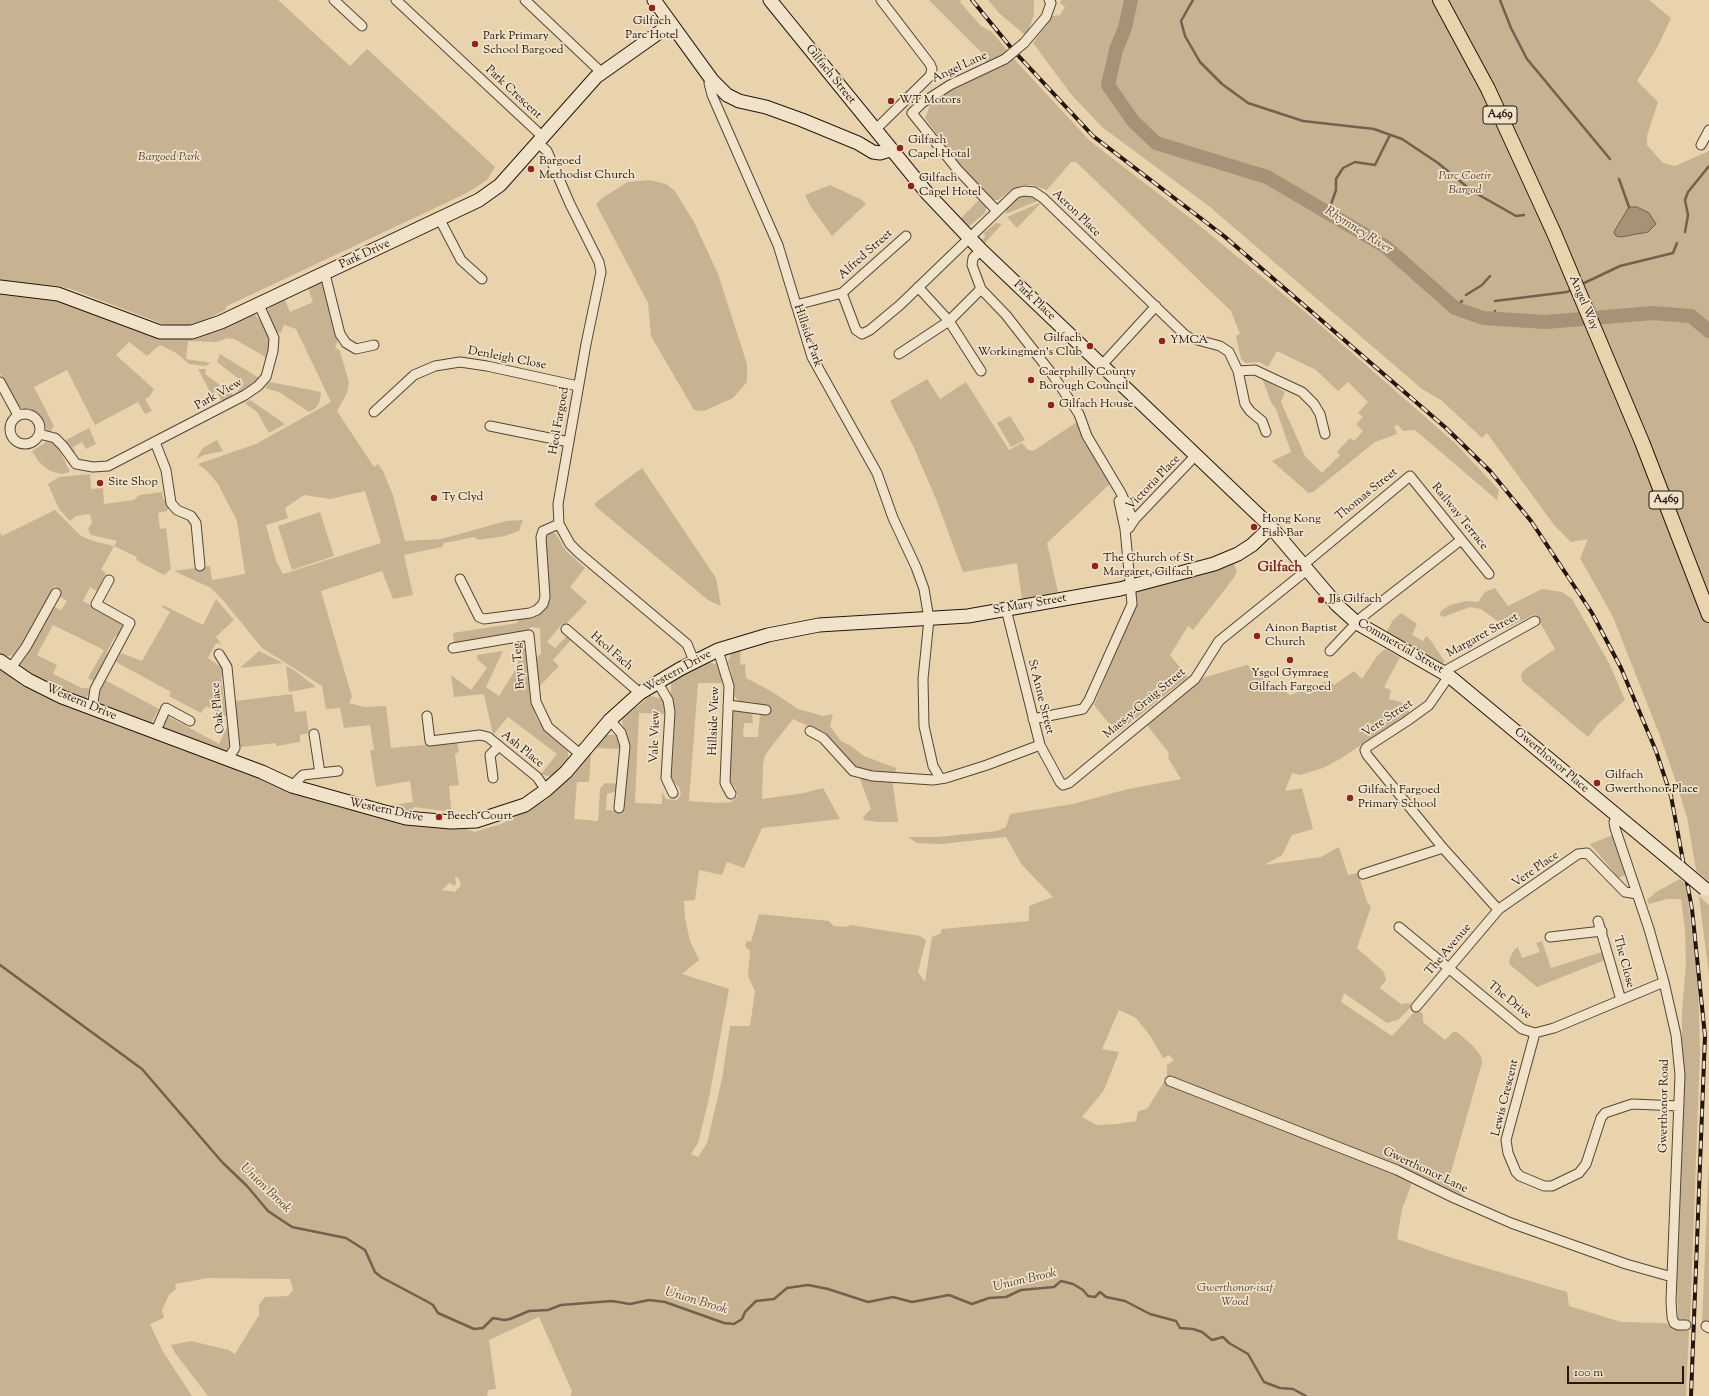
<!DOCTYPE html>
<html>
<head>
<meta charset="utf-8">
<style>
	body { margin:0 }
	#map { position:relative; width:1709px; height:1396px; overflow:hidden; background:#e9d3ad; font-family:"Sorts Mill Goudy",serif }
	canvas { display:block }
	.scale { position:absolute; left:1567px; top:1366px; width:117px; height:18px; box-sizing:border-box; border:2px solid #23160e; border-top:0; padding-left:5px; font-size:12px; line-height:14px; white-space:nowrap; color:#23160e; -webkit-text-stroke:3px #f1e2ca; paint-order:stroke }
</style>
</head>
<body>
<div id="map">
<canvas width="1709" height="1396"></canvas>
<div class="scale">100 m</div>
</div>
<script>
const context = document.querySelector('canvas').getContext('2d');
context.lineJoin = 'round';
function fill(path, color) { context.fillStyle = color; context.fill(path, 'evenodd'); }
const shape = rows => new Path2D(rows.map(r => 'M' + r).join(''));
function stroke(path, color, width, dash) { context.strokeStyle = color; context.lineWidth = width; context.lineCap = dash ? 'butt' : 'round'; context.setLineDash(dash || []); context.stroke(path); }
function label(font, color, halo, rows, align = 'center') {
  context.font = font + ' "Sorts Mill Goudy",serif'; context.lineWidth = 3.5; context.setLineDash([]); context.textBaseline = 'middle'; context.strokeStyle = halo; context.fillStyle = color; for (const [text, x, y, turn = 0] of rows) {
    context.save(); context.translate(x, y); context.rotate((+turn || 0) * Math.PI / 180); context.textAlign = isNaN(turn) ? turn : align; if (halo) context.strokeText(text, 0, 0); context.fillText(text, 0, 0); context.restore();
  }
}
fill(shape([
	[0,0,278,0,350,66,367,49,495,167,487,180,467,193,227,306,225,310,201,322,182,327,163,324,71,289,57,286,0,280],
	[929,0,961,0,960,2,981,26,992,32,1015,60,1090,141,1194,221,1311,317,1455,443,1499,490,1497,500,1415,430,1403,431,1398,425,1394,426,1397,434,1375,442,1313,492,1308,493,1304,489,1272,461,1291,452,1276,409,1271,402,1262,378,1285,392,1281,402,1305,456,1322,473,1340,455,1337,452,1350,438,1354,441,1363,431,1356,424,1363,417,1358,413,1368,402,1348,382,1338,391,1316,370,1277,351,1268,367,1259,362,1246,363,1241,359,1236,336,1240,334,1231,311,1076,162,1071,162,1047,190,1032,185,1023,185,1012,189,998,200,993,200,985,193,960,166,925,118,932,100,951,88,985,73,985,56],
	[988,0,1034,0,1034,14,1028,32,1025,35,999,13],
	[1061,0,1649,0,1671,18,1658,46,1637,81,1658,102,1647,136,1647,145,1663,163,1675,166,1709,151,1709,882,1696,870,1687,817,1675,779,1660,736,1613,617,1580,558,1588,539,1571,542,1554,525,1487,433,1482,438,1441,400,1422,389,1210,207,1102,127,1070,93,1033,43,1052,16,1060,15,1065,7,1060,3],
	[650,180,666,184,675,191,694,222,718,274,747,364,747,382,733,398,704,411,694,410,651,336,648,303,596,204,602,198,628,182],
	[830,185,862,200,866,204,832,236,809,204,805,195],
	[1027,195,1040,200,1006,214,1006,208,1019,197],
	[981,198,987,205,985,213,968,227,960,219],
	[1039,203,1040,204,1017,228,1007,217],
	[996,223,1002,224,984,244,980,239,982,240,985,237,984,233],
	[324,281,338,341,335,347,340,351,349,382,347,393,337,411,374,467,378,464,383,471,393,495,405,541,441,539,506,521,523,520,519,531,505,536,478,540,474,537,444,543,442,547,404,555,413,595,393,599,382,571,321,591,352,697,349,703,364,707,386,706,391,748,457,742,459,751,455,755,459,785,449,786,452,816,445,811,414,807,410,812,404,813,380,807,413,802,410,781,376,787,370,750,374,750,370,725,344,728,340,708,326,709,322,686,262,648,222,599,211,588,174,571,210,566,212,580,245,574,237,521,218,484,208,472,198,464,256,444,331,402,296,329,284,325,281,333,275,331,268,315,268,310,272,305,284,298,290,312,313,302,308,288],
	[365,491,381,543,283,574,276,561,266,525,288,518,285,508,304,495,330,499],
	[0,291,47,295,160,335,254,314,264,325,268,336,270,349,268,363,264,356,234,339,228,338,216,342,188,341,186,359,211,363,205,366,189,364,176,353,160,345,147,356,129,342,116,355,154,389,149,397,145,399,152,411,145,414,138,402,95,425,67,370,34,387,54,426,50,432,47,430,42,417,24,410,17,404,0,373],
	[220,354,259,378,254,383,235,395,244,383,217,362],
	[198,369,206,369,205,374,232,394,233,397,222,402,217,392,211,394],
	[927,379,940,399,966,382,1009,450,1022,443,1028,450,1033,451,1077,422,1111,483,1047,543,1058,592,1022,599,1017,563,963,572,936,499,914,448,890,401],
	[270,382,321,392,320,401,316,408,309,412,279,392,265,388],
	[250,400,285,424,269,433,257,412,245,403],
	[1010,416,1025,440,1011,447,997,423],
	[89,428,96,444,86,449,82,442,73,447,75,452,73,454,66,440],
	[217,440,223,451,204,455,196,459,203,448],
	[46,442,53,443,58,447,70,472,62,474,50,471,39,462,32,451],
	[642,468,716,578,721,606,708,600,595,506,595,503],
	[90,474,91,489,103,488,104,504,134,500,139,495,162,492,163,499,167,501,169,508,167,511,158,513,160,529,166,528,171,569,164,575,136,560,137,557,114,546,101,570,106,573,97,591,90,587,83,601,121,622,123,630,120,635,115,636,107,652,108,658,96,679,92,681,88,678,104,650,53,625,37,655,57,665,53,674,82,688,87,688,90,690,90,694,85,698,79,698,41,682,18,665,52,606,61,610,67,601,58,595,59,588,54,586,24,643,14,655,3,657,0,655,0,533,2,536,55,510,81,536,93,541,114,546,117,541,91,535,88,529,92,523,90,514,76,516,70,521,59,509,48,484,59,477],
	[320,512,334,556,292,570,278,526],
	[550,532,556,534,566,551,585,568,570,587,587,602,567,623,562,624,547,642,555,648,567,636,571,640,553,660,559,666,536,690,535,658,541,654,540,628,531,627,527,631,454,643,453,633,517,623,520,616,542,611,543,537],
	[1232,561,1237,571,1233,579,1193,630,1188,626,1170,655,1188,677,1117,733,1094,705,1136,605,1136,592,1142,584],
	[1495,588,1508,606,1542,589,1562,592,1572,599,1609,663,1625,700,1598,724,1588,737,1522,681,1521,675,1524,670,1555,649,1535,614,1507,628,1481,609,1470,607,1443,617,1440,615,1441,611,1450,605,1466,601,1478,602,1485,592],
	[216,599,234,620,216,637,221,644,216,643,208,658,222,668,224,673,221,679,227,717,206,706,201,713,169,696,171,692,116,662,121,653,142,661,170,612,162,607,163,605,203,625],
	[1401,613,1417,624,1412,635,1423,641,1426,636,1429,638,1445,662,1441,664,1386,633,1393,620],
	[524,638,526,641,530,697,533,709,538,721,568,751,568,760,553,775,547,776,541,774,557,754,508,717,493,735,484,694,454,697,451,675,471,690,487,668,477,659,477,655,503,651,486,687,499,696,517,667,521,648,512,640],
	[741,648,740,665,745,664,746,678,771,691,798,709,823,716,833,714,830,726,841,741,851,746,864,756,896,768,893,785,898,822,877,822,864,820,863,817,871,809,860,779,866,770,854,767,817,730,793,719,765,755,763,765,762,799,804,793,823,788,840,819,762,828,744,868,727,862,722,875,699,870,695,900,684,901,685,918,690,941,699,960,682,974,729,989,709,1098,698,1143,691,1154,698,1157,707,1143,722,1079,730,1026,750,1026,755,991,748,976,750,951,745,946,747,941,751,942,759,914,829,921,834,926,846,927,851,925,920,936,926,940,918,972,925,982,932,937,940,934,942,929,1029,921,1029,906,1053,897,1022,865,1006,837,941,844,917,843,908,837,938,837,997,831,1006,827,1010,814,1073,804,1124,790,1181,779,1168,758,1169,753,1147,725,1202,678,1247,665,1290,695,1330,680,1334,685,1354,671,1362,679,1377,656,1385,649,1400,657,1384,687,1391,690,1389,699,1408,704,1409,713,1340,759,1323,768,1300,775,1292,773,1285,791,1302,788,1313,829,1292,835,1282,855,1264,865,1321,857,1339,847,1348,875,1358,873,1367,902,1371,907,1357,948,1384,972,1386,980,1380,988,1401,1004,1409,1003,1413,1005,1398,1020,1387,1023,1344,993,1341,1002,1392,1036,1417,1009,1423,1014,1423,1022,1445,1040,1453,1032,1457,1032,1473,1046,1481,1056,1482,1063,1449,1179,1467,1200,1423,1179,1418,1187,1412,1183,1402,1209,1397,1239,1449,1257,1567,1292,1569,1306,1621,1322,1666,1323,1673,1329,1689,1331,1686,1396,570,1396,572,1391,539,1317,489,1340,496,1389,488,1390,487,1396,208,1396,175,1353,171,1345,191,1341,229,1350,235,1354,259,1315,259,1305,265,1297,288,1296,293,1290,290,1279,208,1278,175,1284,176,1289,169,1295,162,1310,164,1318,150,1324,162,1350,192,1396,0,1396,0,665,29,686,402,822,429,827,463,828,475,832,504,823,510,818,546,800,572,775,591,751,589,782,577,782,574,819,598,821,600,789,605,783,619,784,614,792,607,794,606,810,622,811,628,745,623,729,622,719,650,696,662,699,665,705,666,714,639,713,635,803,662,804,662,792,666,799,677,800,681,794,679,787,671,780,670,775,671,681,708,662,719,665,723,683,698,683,689,801,717,803,731,802,738,796,735,787,727,777,730,716,735,710,752,711,753,723,744,723,743,737,758,737,760,713,756,703,739,701,731,693,732,674,728,662,732,651],
	[455,877,458,877,461,885,455,892,442,890,449,883,455,886,456,883],
	[1119,1010,1136,1018,1151,1037,1163,1058,1169,1055,1174,1060,1167,1065,1167,1076,1172,1079,1331,1146,1164,1082,1147,1109,1138,1111,1136,1121,1117,1124,1097,1125,1082,1117,1104,1090,1119,1052,1102,1049],
	[259,651,283,663,240,668],
	[286,666,294,670,316,687,289,692],
	[105,680,159,709,151,724,97,703,98,690,101,690],
	[292,694,295,712,306,711,309,733,300,735,300,742,276,746,276,743,241,747,237,744,235,701],
	[168,714,169,717,219,744,228,725,231,744,228,749,225,751,161,728,164,716],
	[605,735,617,735,621,749,594,748],
	[1613,835,1628,873,1619,878,1590,844],
	[1680,879,1686,884,1698,982,1700,1051,1690,1322,1678,1319,1677,1290,1682,1126,1682,1012,1686,963,1685,930,1681,899,1667,899,1649,904,1647,900,1656,892],
	[1699,896,1709,905,1709,976],
	[1542,941,1551,968,1602,952,1605,960,1537,987,1510,965,1509,960,1514,950,1518,947,1522,958,1540,952,1536,943],
	[1709,1161,1709,1323,1702,1323]
]), '#c7b392');
const water = shape([
	[1629,207,1637,207,1649,213,1656,224,1648,232,1621,237,1616,236,1614,233,1615,230,1629,207]
]);
fill(water, '#a69377');
stroke(water, '#72614d', 1);
stroke(shape([
	[1193,0,1181,21,1185,36,1200,62,1222,84,1248,103,1303,121,1374,129,1402,139,1438,163,1472,191,1516,216,1524,215],
	[1500,0,1511,28,1527,59,1610,159],
	[1619,179,1629,207],
	[1328,213,1336,190,1336,179,1343,168,1355,162,1375,165,1390,135],
	[1685,232,1688,215,1685,200,1688,192,1709,166],
	[1580,285,1620,266,1673,253,1677,243],
	[1466,295,1482,285,1490,276],
	[1495,301,1567,292,1572,289],
	[1455,308,1462,301],
	[1495,311,1495,319],
	[0,965,142,1069,222,1162,247,1186,268,1211,292,1227,346,1238,365,1250,375,1272,381,1277,428,1302,433,1305,438,1313,474,1329,483,1328,493,1318,504,1320,510,1319,529,1311,548,1310,561,1305,612,1301,630,1304,649,1300,665,1302,724,1323,734,1324,742,1319,745,1312,756,1301,774,1299,787,1288,808,1285,828,1289,868,1302,893,1297,912,1302,949,1295,972,1304,989,1298,1006,1297,1021,1290,1054,1287,1061,1281,1073,1284,1083,1290,1088,1296,1095,1297,1100,1292,1106,1297,1125,1301,1150,1314,1176,1321,1180,1328,1193,1329,1202,1332,1212,1340,1223,1337,1229,1343,1248,1354,1264,1382,1280,1388,1293,1389,1306,1396]
]), '#72614d', 2.5);
stroke(shape([
	[1131,0,1125,28,1116,50,1108,85,1133,121,1156,143,1267,177,1386,247,1455,308,1483,318,1546,322,1653,313,1691,316,1709,331]
]), '#a69377', 14);
const street = shape([
	[334,0,362,26],
	[396,0,544,138],
	[525,0,602,73],
	[1024,43,1046,17,1051,3,1049,0],
	[712,80,709,83,712,95,778,245,812,357,877,473,893,518,916,567,924,589,929,619,923,679,924,726,933,766,940,778],
	[875,130,930,76,932,69,930,64,881,0],
	[539,144,547,151,570,204,599,262,601,272,586,344,558,504,559,524,570,544,579,553,687,644,694,661],
	[1701,145,1709,130],
	[997,211,957,169,912,113,922,103,950,85,1005,59],
	[440,220,461,260,482,279],
	[981,250,973,258,972,265,981,289,1006,315,1052,374,1079,414,1087,436,1121,493,1131,515,1135,519],
	[325,274,340,334,346,343,356,349,374,345],
	[918,287,949,321,981,371],
	[842,293,856,330,862,334,870,330,900,305,1016,193,1024,191,1034,192,1043,198,1184,334,1190,338,1220,346,1229,352,1238,371,1245,404,1250,411,1262,421,1266,432],
	[796,305,842,293,906,236],
	[899,354,949,321,981,289],
	[1102,365,1156,306],
	[1238,371,1255,370,1302,392,1314,404,1320,414,1325,434],
	[0,382,18,415],
	[374,412,414,375,435,366,460,362,487,366,578,386],
	'10 429a15 15 0 1 1 30 0a15 15 0 1 1-30 0Z',
	[490,426,569,442],
	[39,434,55,438,63,446,76,464,93,467,108,466,245,395,258,386,266,377,273,351,274,338,259,305],
	[155,442,166,470,171,503,177,510,191,516,196,523,200,566],
	[1129,528,1135,519,1196,455],
	[1303,565,1410,476,1489,574],
	[460,579,479,617,484,619,530,613,537,610,543,604,545,597,541,537,543,531,559,524],
	[1006,609,1040,745,1060,782,1063,785,1069,783,1195,679,1219,641,1307,570],
	[566,629,640,693],
	[453,648,529,635,536,702,548,727,580,754],
	[718,650,729,686,725,783,731,794],
	[1330,651,1362,617,1461,540],
	[219,654,227,667,235,748,227,760],
	[10,669,26,647,56,593],
	[1443,672,1535,621],
	[1449,676,1429,705,1407,721,1367,747,1365,750,1367,755,1443,848,1495,906,1499,909],
	[658,683,668,700,670,712,666,778,673,793],
	[728,705,766,710],
	[92,708,95,689,130,623,96,604,109,580],
	[427,716,430,741,480,735,488,737,537,777,546,790],
	[1033,719,1083,709,1089,700,1132,604,1125,529,1119,501],
	[610,720,621,733,625,746,619,808],
	[810,731,823,738,853,771,872,776,933,780,946,778,987,765,1040,745],
	[155,733,166,708,190,721],
	[314,734,320,773],
	[493,778,490,755,499,746],
	[292,786,303,775,338,771],
	[1617,816,1614,822,1615,828,1649,929,1664,982,1676,1035,1680,1075,1671,1301,1672,1317,1674,1323,1678,1325,1686,1325],
	[1363,874,1443,848],
	[1598,921,1621,1000],
	[1399,927,1522,1029,1535,1033,1554,1028,1664,982],
	[1550,937,1602,931],
	[1416,1007,1499,909,1578,854,1587,853,1625,892,1637,894],
	[1535,1033,1506,1140,1508,1153,1516,1172,1520,1176,1544,1186,1552,1186,1579,1173,1586,1164,1601,1118,1605,1113,1632,1104,1679,1106],
	[1170,1081,1397,1170,1454,1198,1511,1223,1626,1264,1672,1277],
	[1706,1326,1709,1328]
]);
const secondary = shape([
	[654,0,712,80,727,95,739,101,766,107,802,120,858,143,873,152,880,153,890,150],
	[770,0,927,193,981,250,1271,527,1337,605,1357,623,1449,676,1679,867],
	[0,287,58,294,160,332,192,332,221,322,479,200,500,185,596,77,671,24],
	[0,661,28,680,62,697,262,772,292,786,406,818,451,822,476,821,525,805,546,790,566,772,610,720,640,693,680,669,718,650,768,635,819,625,968,616,1120,589,1214,564,1238,554,1252,545,1271,527]
]);
const primary = shape([
	[1440,0,1488,89,1554,233,1642,442,1709,615]
]);
stroke(street, '#544536', 11);
stroke(secondary, '#23160e', 15);
stroke(primary, '#23160e', 16);
stroke(street, '#f1e2ca', 9);
stroke(secondary, '#f1e2ca', 13);
stroke(primary, '#e9d3ad', 14);
const rail = shape([
	[972,0,1013,50,1093,136,1224,236,1446,428,1490,471,1531,521,1592,613,1621,668,1656,751,1671,796,1692,909,1705,1036,1691,1396]
]);
stroke(rail, '#23160e', 4);
stroke(rail, '#f1e2ca', 2.5, [8]);
const streetBridge = shape([
	[1005,59,1024,43]
]);
const secondaryBridge = shape([
	[1679,867,1705,889]
]);
stroke(streetBridge, '#544536', 11, []);
stroke(secondaryBridge, '#23160e', 15, []);
stroke(streetBridge, '#f1e2ca', 9);
stroke(secondaryBridge, '#f1e2ca', 13);
for (const [x, y, r, color] of [
	[652,8,4,"#8f2418"],
	[475,44,4,"#8f2418"],
	[891,101,4,"#8f2418"],
	[900,148,4,"#8f2418"],
	[531,169,4,"#8f2418"],
	[911,186,4,"#8f2418"],
	[1162,341,4,"#8f2418"],
	[1090,346,4,"#8f2418"],
	[1031,380,4,"#8f2418"],
	[1051,405,4,"#8f2418"],
	[100,483,4,"#8f2418"],
	[434,498,4,"#8f2418"],
	[1254,527,4,"#8f2418"],
	[1095,566,4,"#8f2418"],
	[1321,600,4,"#8f2418"],
	[1257,636,4,"#8f2418"],
	[1290,660,4,"#8f2418"],
	[1597,783,4,"#8f2418"],
	[1350,798,4,"#8f2418"],
	[439,817,4,"#8f2418"]
]) { const dot = new Path2D(); dot.arc(x, y, r, 0, 2 * Math.PI); context.fillStyle = color; context.fill(dot); stroke(dot, '#f1e2ca', 1.5); }
for (const [x, y, w] of [
	[1500,115,34],
	[1666,500,34]
]) { const box = new Path2D(); box.roundRect(x - w / 2, y - 9, w, 18, 3); context.fillStyle = '#f1e2ca'; context.fill(box); stroke(box, '#23160e', 1); }
label('bold 11px', '#23160e', null, [
	["A469",1500,115],
	["A469",1666,500]
]);
label('12px', '#23160e', '#f1e2ca', [
	["Gilfach",652,22,"center"],
	["Parc Hotel",652,36,"center"],
	["Park Primary",483,37],
	["School Bargoed",483,51],
	["W.T Motors",899,101],
	["Gilfach",908,141],
	["Capel Hotal",908,155],
	["Bargoed",539,162],
	["Methodist Church",539,176],
	["Gilfach",919,179],
	["Capel Hotel",919,193],
	["Gilfach",1082,339,"right"],
	["Workingmen's Club",1082,353,"right"],
	["YMCA",1170,341],
	["Caerphilly County",1039,373],
	["Borough Council",1039,387],
	["Gilfach House",1059,405],
	["Site Shop",108,483],
	["Ty Clyd",442,498],
	["Hong Kong",1262,520],
	["Fish Bar",1262,534],
	["The Church of St",1103,559],
	["Margaret, Gilfach",1103,573],
	["JJs Gilfach",1329,600],
	["Ainon Baptist",1265,629],
	["Church",1265,643],
	["Ysgol Gymraeg",1290,674,"center"],
	["Gilfach Fargoed",1290,688,"center"],
	["Gilfach",1605,776],
	["Gwerthonor Place",1605,790],
	["Gilfach Fargoed",1358,791],
	["Primary School",1358,805],
	["Beech Court",447,817]
], 'left');
label('12px', '#23160e', '#f1e2ca', [
	["Angel Lane",960,68,-25],
	["Gilfach Street",830,75,51],
	["Park Crescent",513,93,43],
	["Aeron Place",1076,214,44],
	["Park Drive",365,255,-25],
	["Alfred Street",866,255,-42],
	["Park Place",1034,301,43],
	["Angel Way",1583,303,67],
	["Hillside Park",807,336,71],
	["Denleigh Close",507,359,11],
	["Park View",219,395,-29],
	["Heol Fargoed",560,421,-80],
	["Victoria Place",1154,483,-46],
	["Thomas Street",1367,495,-39],
	["Railway Terrace",1459,517,51],
	["St Mary Street",1030,605,-10],
	["Margaret Street",1483,636,-29],
	["Commercial Street",1400,647,30],
	["Heol Fach",611,652,41],
	["Bryn Teg",520,666,-95],
	["Western Drive",678,672,-29],
	["St Anne Street",1040,697,76],
	["Western Drive",81,703,23],
	["Maes-y-Graig Street",1145,704,-40],
	["Oak Place",219,708,-96],
	["Vere Street",1388,719,-34],
	["Hillside View",715,721,-88],
	["Vale View",656,737,-88],
	["Ash Place",522,750,39],
	["Gwerthonor Place",1551,761,40],
	["Western Drive",386,811,12],
	["Vere Place",1536,870,-35],
	["The Avenue",1449,950,-50],
	["The Close",1623,962,75],
	["The Drive",1509,1001,39],
	["Lewis Crescent",1506,1098,-76],
	["Gwerthonor Road",1665,1106,-89],
	["Gwerthonor Lane",1425,1171,25]
]);
label('italic 12px', '#544536', '#f1e2ca', [
	["Bargoed Park",169,158],
	["Parc Coetir",1465,177],
	["Bargod",1465,191],
	["Gwerthonor-isaf",1235,1289],
	["Wood",1235,1303]
]);
label('italic 13px', '#574838', '#f1e2ca', [
	["Rhymney River",1358,231,32],
	["Union Brook",265,1189,44],
	["Union Brook",1025,1281,-13],
	["Union Brook",696,1302,17]
]);
label('bold 14px', '#7a1f14', '#f1e2ca', [
	["Gilfach",1280,569]
]);
</script>
</body>
</html>
